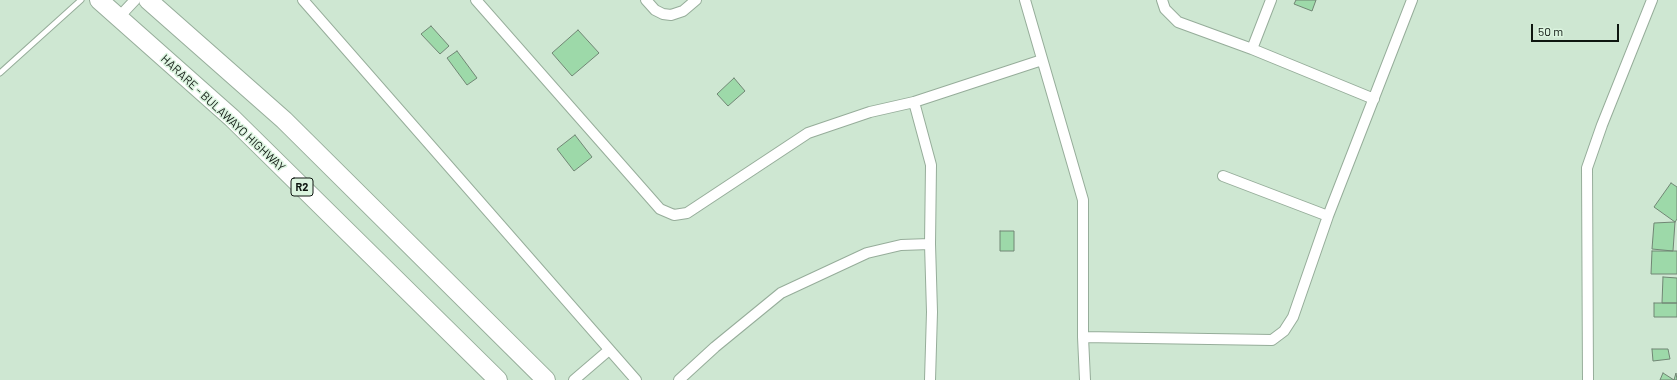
<!DOCTYPE html>
<html>
<head>
<meta charset="utf-8">
<style>
	body { margin:0 }
	#map { position:relative; width:1677px; height:380px; overflow:hidden; background:#cee7d2; font-family:Barlow,sans-serif }
	canvas { display:block }
	.scale { position:absolute; left:1531px; top:24px; width:88px; height:18px; box-sizing:border-box; border:2px solid #0e1610; border-top:0; padding-left:5px; font-size:12px; line-height:14px; white-space:nowrap; color:#0e1610; -webkit-text-stroke:3px #dbf4df; paint-order:stroke }
</style>
</head>
<body>
<div id="map">
<canvas width="1677" height="380"></canvas>
<div class="scale">50 m</div>
</div>
<script>
const context = document.querySelector('canvas').getContext('2d');
context.lineJoin = 'round';
function fill(path, color) { context.fillStyle = color; context.fill(path, 'evenodd'); }
const shape = rows => new Path2D(rows.map(r => 'M' + r).join(''));
function stroke(path, color, width, dash) { context.strokeStyle = color; context.lineWidth = width; context.lineCap = dash ? 'butt' : 'round'; context.setLineDash(dash || []); context.stroke(path); }
function label(font, color, halo, rows, align = 'center') {
  context.font = font + ' Barlow,sans-serif'; context.lineWidth = 3; context.setLineDash([]); context.textBaseline = 'middle'; context.strokeStyle = halo; context.fillStyle = color; for (const [text, x, y, turn = 0] of rows) {
    context.save(); context.translate(x, y); context.rotate((+turn || 0) * Math.PI / 180); context.textAlign = isNaN(turn) ? turn : align; if (halo) context.strokeText(text, 0, 0); context.fillText(text, 0, 0); context.restore();
  }
}
const building = shape([
	[1296,0,1316,0,1312,11,1294,4,1296,0],
	[431,26,449,46,440,54,421,34,431,26],
	[578,30,599,53,572,76,552,53,578,30],
	[457,51,477,78,467,85,447,58,457,51],
	[734,78,745,91,728,106,717,94,734,78],
	[575,135,592,157,574,171,557,149,575,135],
	[1671,183,1677,187,1677,219,1675,222,1654,207,1671,183],
	[1675,222,1673,251,1652,249,1654,223,1675,222],
	[1000,231,1014,231,1014,251,1000,251,1000,231],
	[1652,251,1677,251,1677,274,1651,274,1652,251],
	[1663,277,1677,278,1677,303,1662,303,1663,277],
	[1654,303,1677,303,1677,317,1654,317,1654,303],
	[1652,349,1668,349,1670,359,1653,361,1652,349],
	[1663,373,1674,380,1676,373,1677,380,1660,380,1663,373]
]);
fill(building, '#9dd9a9');
stroke(building, '#708674', 1);
const lane = shape([
	[0,73,81,0]
]);
const street = shape([
	[303,0,636,380],
	[476,0,660,209,674,215,687,213,808,133,870,112,914,102,1042,60],
	[646,0,655,10,663,14,671,15,683,11,696,0],
	[1025,0,1083,200,1083,337,1085,380],
	[1162,0,1165,9,1178,22,1252,49,1374,99],
	[119,17,135,0],
	[1252,49,1271,0],
	[914,102,931,165,930,244,932,312,930,380],
	[1223,176,1328,216],
	[1083,337,1272,340,1284,331,1293,317,1328,216,1412,0],
	[574,380,609,350],
	[679,380,715,347,781,293,867,253,901,245,930,244],
	[1588,380,1587,168,1602,125,1652,0]
]);
const highway = shape([
	[99,0,232,118,498,380],
	[148,0,284,120,546,380]
]);
stroke(lane, '#96ad9a', 7);
stroke(street, '#96ad9a', 12);
stroke(highway, '#96ad9a', 20);
stroke(lane, '#fff', 5);
stroke(street, '#fff', 10);
stroke(highway, '#fff', 18);
for (const [x, y, w] of [
	[302,187,22]
]) { const box = new Path2D(); box.roundRect(x - w / 2, y - 9, w, 18, 3); context.fillStyle = '#dbf4df'; context.fill(box); stroke(box, '#0e1610', 1); }
label('bold 11px', '#0e1610', null, [
	["R2",302,187]
]);
label('12px', '#0e1610', '#dbf4df', [
	["HARARE - BULAWAYO HIGHWAY",223,113,43]
]);
</script>
</body>
</html>
